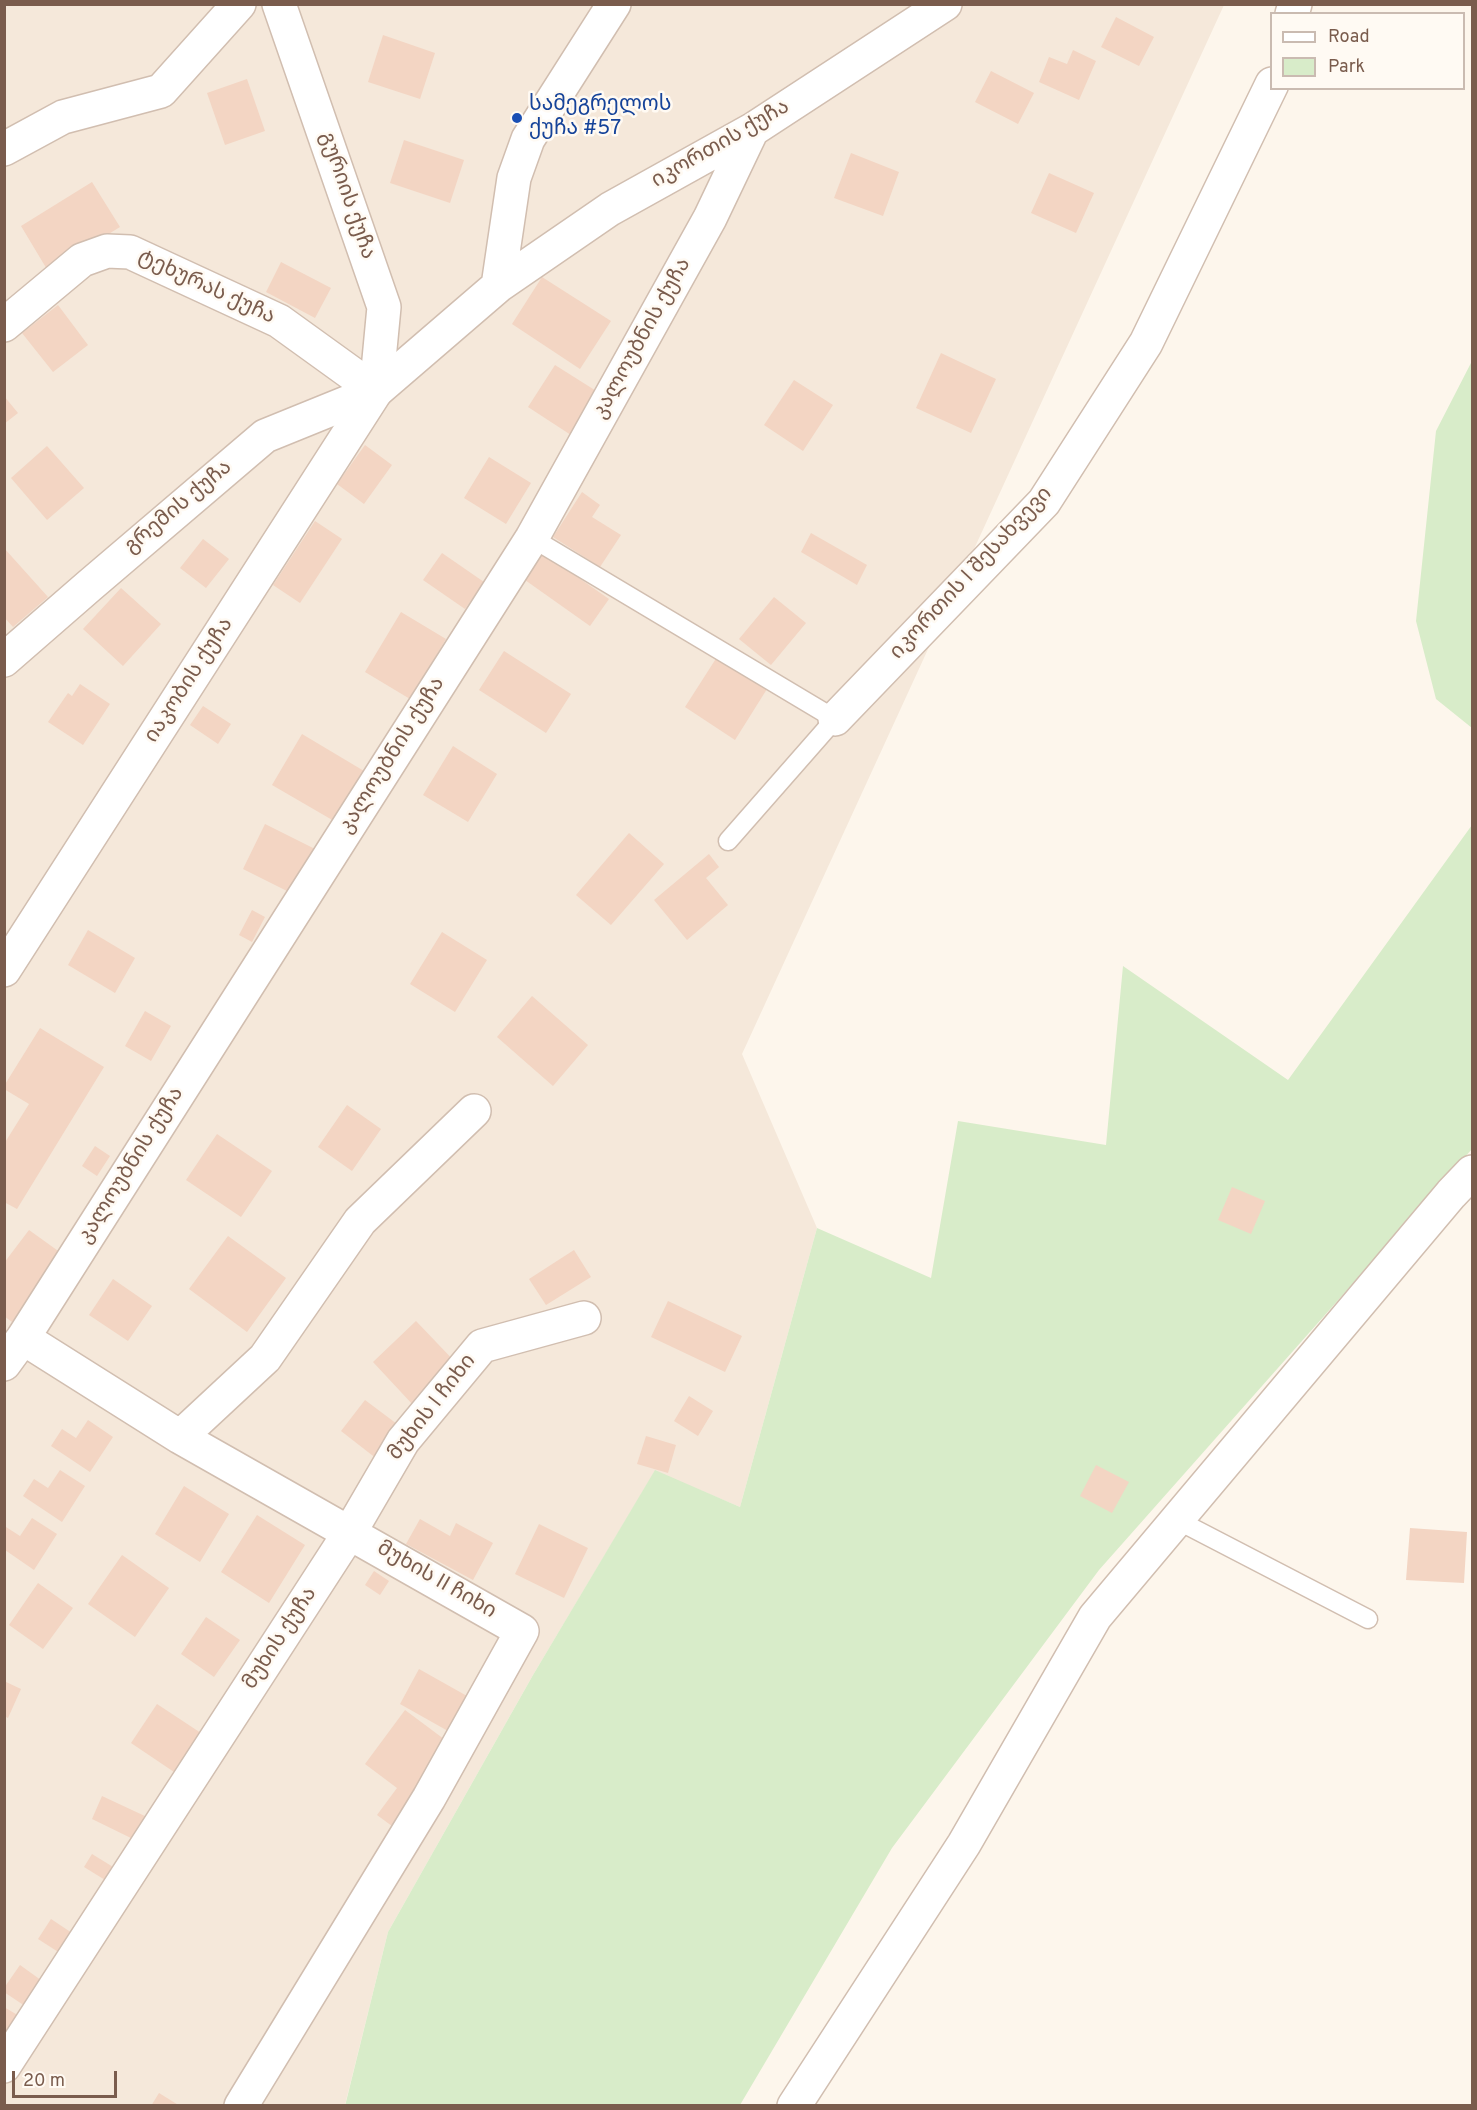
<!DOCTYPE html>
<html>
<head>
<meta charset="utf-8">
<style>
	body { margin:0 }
	#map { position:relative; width:1477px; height:2110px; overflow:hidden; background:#fdf6ec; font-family:Overpass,sans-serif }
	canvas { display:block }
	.frame { position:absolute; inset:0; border:6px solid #7a5c4d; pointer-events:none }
	.legend { position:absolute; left:1270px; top:12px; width:195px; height:78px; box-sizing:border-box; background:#fffaf3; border:2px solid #cabbb1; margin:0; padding:8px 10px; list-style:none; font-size:18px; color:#7a5c4d }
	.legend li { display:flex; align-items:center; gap:12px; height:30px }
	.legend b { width:30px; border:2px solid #cabbb1 }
	.scale { position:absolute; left:12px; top:2071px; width:105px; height:27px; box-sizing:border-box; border:3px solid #7a5c4d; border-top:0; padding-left:8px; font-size:18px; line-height:21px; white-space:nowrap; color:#7a5c4d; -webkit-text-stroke:4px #fffaf3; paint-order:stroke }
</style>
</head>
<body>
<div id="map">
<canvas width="1477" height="2110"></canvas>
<div class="frame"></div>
<ul class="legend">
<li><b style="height:8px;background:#fff"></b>Road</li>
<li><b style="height:16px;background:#d8ecc9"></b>Park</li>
</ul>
<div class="scale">20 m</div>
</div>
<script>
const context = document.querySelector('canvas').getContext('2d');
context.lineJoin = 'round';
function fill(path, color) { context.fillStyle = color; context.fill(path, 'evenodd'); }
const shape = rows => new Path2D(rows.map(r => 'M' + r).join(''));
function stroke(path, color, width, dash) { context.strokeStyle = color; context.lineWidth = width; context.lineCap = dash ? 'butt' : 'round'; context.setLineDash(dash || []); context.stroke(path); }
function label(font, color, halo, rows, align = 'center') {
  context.font = font + ' Overpass,"Noto Sans Georgian",sans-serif'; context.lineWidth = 5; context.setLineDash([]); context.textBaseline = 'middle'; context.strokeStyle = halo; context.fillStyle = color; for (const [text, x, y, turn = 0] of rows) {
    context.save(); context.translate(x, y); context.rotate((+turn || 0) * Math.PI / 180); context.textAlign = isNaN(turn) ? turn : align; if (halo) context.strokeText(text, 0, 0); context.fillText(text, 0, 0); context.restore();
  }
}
fill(shape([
	[5,5,1224,5,742,1054,817,1228,740,1507,655,1471,533,1675,388,1932,345,2105,5,2106]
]), '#f5e8da');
fill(shape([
	[1472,361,1472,728,1436,699,1416,621,1436,431],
	[1472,825,1472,1149,1099,1570,892,1848,740,2105,345,2106,388,1932,533,1675,655,1470,740,1507,817,1228,931,1278,958,1121,1106,1145,1123,966,1288,1080]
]), '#d8ecc9');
fill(shape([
	[1116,17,1154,37,1139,66,1101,47],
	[383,35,435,53,420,99,368,82],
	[1073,50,1096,61,1079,100,1039,82,1049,57,1067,64],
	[991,71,1034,93,1018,124,975,102],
	[247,79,265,131,225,145,207,93],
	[404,140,464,160,450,203,390,183],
	[851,153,899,172,883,216,834,198],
	[1049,173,1094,193,1076,233,1031,213],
	[92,182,120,227,48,271,21,226],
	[281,262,331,288,315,318,266,292],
	[542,277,611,321,580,369,512,324],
	[58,305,88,345,53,372,22,333],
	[941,353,996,379,971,433,916,408],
	[555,365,601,394,574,437,528,407],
	[794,380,833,405,803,451,764,425],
	[4,396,18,413,4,424],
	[365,445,392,465,364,504,337,484],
	[47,446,84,488,47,520,11,478],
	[489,457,531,483,506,524,464,498],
	[582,492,600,505,592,517,621,535,600,567,553,537],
	[315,521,342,539,300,603,273,585],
	[811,533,867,565,857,585,801,552],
	[203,539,229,559,206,588,180,568],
	[4,548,48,597,13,627,4,617,4,595,6,594,4,592],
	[442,553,484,582,465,609,423,580],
	[543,553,609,599,590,626,525,580],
	[121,588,161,624,123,666,83,629],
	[774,597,806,623,771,665,739,639],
	[401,612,446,639,410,699,365,672],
	[504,651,571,694,546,733,479,690],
	[717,657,767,689,735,740,685,707],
	[80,684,110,704,83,745,48,722,68,693,72,696],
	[203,706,231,724,218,744,190,725],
	[302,734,364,771,334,821,272,785],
	[453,746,497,774,468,822,423,795],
	[265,824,317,850,295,895,243,869],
	[629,833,664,864,611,925,576,895],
	[709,854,719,867,706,878,728,905,687,940,654,900],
	[252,910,265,917,252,942,239,935],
	[88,930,135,958,115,993,68,965],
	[442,932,487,960,455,1012,410,984],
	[532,996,588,1045,553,1086,497,1037],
	[145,1011,171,1026,151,1061,125,1046],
	[40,1028,104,1067,17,1209,4,1202,4,1144,29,1104,4,1089,4,1086],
	[347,1105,381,1129,352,1171,318,1147],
	[217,1134,272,1171,241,1217,186,1180],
	[95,1146,110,1156,97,1176,82,1166],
	[1232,1187,1265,1201,1251,1234,1218,1220],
	[29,1230,61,1253,12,1322,4,1316,4,1263],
	[228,1236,286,1278,247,1332,189,1289],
	[574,1250,591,1277,546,1305,529,1279],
	[113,1279,152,1306,128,1341,89,1315],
	[668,1301,742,1336,725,1372,651,1337],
	[416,1321,458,1365,414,1406,373,1362],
	[689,1396,713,1411,698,1436,674,1421],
	[365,1400,401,1427,377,1459,341,1431],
	[88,1420,113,1437,90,1472,51,1446,62,1429,76,1438],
	[646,1436,676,1445,668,1473,637,1464],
	[1096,1465,1129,1482,1112,1513,1080,1496],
	[60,1470,85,1486,62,1522,23,1496,34,1479,48,1488],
	[184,1486,229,1514,200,1562,155,1534],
	[257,1515,305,1545,269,1603,221,1572],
	[32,1518,57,1534,34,1570,5,1550,6,1527,20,1536],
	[420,1519,450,1536,456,1523,493,1543,473,1580,406,1544],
	[539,1524,588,1548,564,1598,515,1574],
	[1410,1528,1467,1532,1464,1583,1406,1580],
	[122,1555,169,1588,135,1637,88,1604],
	[374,1571,389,1581,380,1595,365,1585],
	[38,1583,73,1608,43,1649,9,1625],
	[206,1617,240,1640,214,1677,181,1654],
	[419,1669,467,1696,448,1731,400,1704],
	[4,1681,21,1689,8,1718,4,1716],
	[157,1704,207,1737,180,1776,131,1743],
	[405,1710,456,1748,396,1829,377,1815,397,1788,365,1764],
	[102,1796,147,1817,135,1840,92,1819],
	[92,1854,118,1870,110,1883,84,1867],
	[51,1919,75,1935,63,1955,38,1939],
	[20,1965,45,1983,28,2008,4,1992,4,1988],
	[4,2007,26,2020,4,2048],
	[159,2093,180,2106,151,2106]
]), '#f3d5c3');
const service = shape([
	[532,538,835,719,728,841],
	[1177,1520,1368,1619]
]);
const minor = shape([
	[1292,14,1295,4],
	[4,149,63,117,161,91,239,4],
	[498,286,610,209,752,130,945,4],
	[4,325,82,260,107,251,130,252,279,321,376,391],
	[4,660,89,586,265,436,376,391,498,286,514,178,528,139,614,4],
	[835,719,1044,502,1146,343,1272,84],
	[23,1338,180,1437,522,1631,429,1798,241,2106],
	[4,1364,23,1338,532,538,710,218,752,130],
	[180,1437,265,1358,360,1221,474,1111],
	[4,2066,350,1532,403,1441,482,1346,584,1318],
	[794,2106,964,1844,1095,1617,1451,1194,1472,1172]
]);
const tertiary = shape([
	[4,970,376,391,384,307,279,4]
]);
stroke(service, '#d1beb0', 21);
stroke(minor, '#d1beb0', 36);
stroke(tertiary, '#d1beb0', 36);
stroke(service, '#fff', 18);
stroke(minor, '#fff', 33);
stroke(tertiary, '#fff', 33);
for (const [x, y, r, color] of [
	[517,118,6,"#1a4fb4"]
]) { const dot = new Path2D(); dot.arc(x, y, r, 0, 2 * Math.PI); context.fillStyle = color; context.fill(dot); stroke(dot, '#fffaf3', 2); }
label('21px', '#164399', '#fffaf3', [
	["სამეგრელოს",529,106],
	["ქუჩა #57",529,130]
], 'left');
label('21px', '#7a5c4d', '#fffaf3', [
	["იკორთის ქუჩა",721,145,-30],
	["გურიის ქუჩა",346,196,71],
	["ტეხურას ქუჩა",206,288,25],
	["კალოუბნის ქუჩა",643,339,-61],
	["გრემის ქუჩა",179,508,-40],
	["იკორთის I შესახვევი",972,574,-47],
	["იაკობის ქუჩა",190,681,-57],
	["კალოუბნის ქუჩა",393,756,-58],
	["კალოუბნის ქუჩა",132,1166,-58],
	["მუხის I ჩიხი",433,1408,-52],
	["მუხის II ჩიხი",436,1581,30],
	["მუხის ქუჩა",281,1639,-57]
]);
</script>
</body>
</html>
